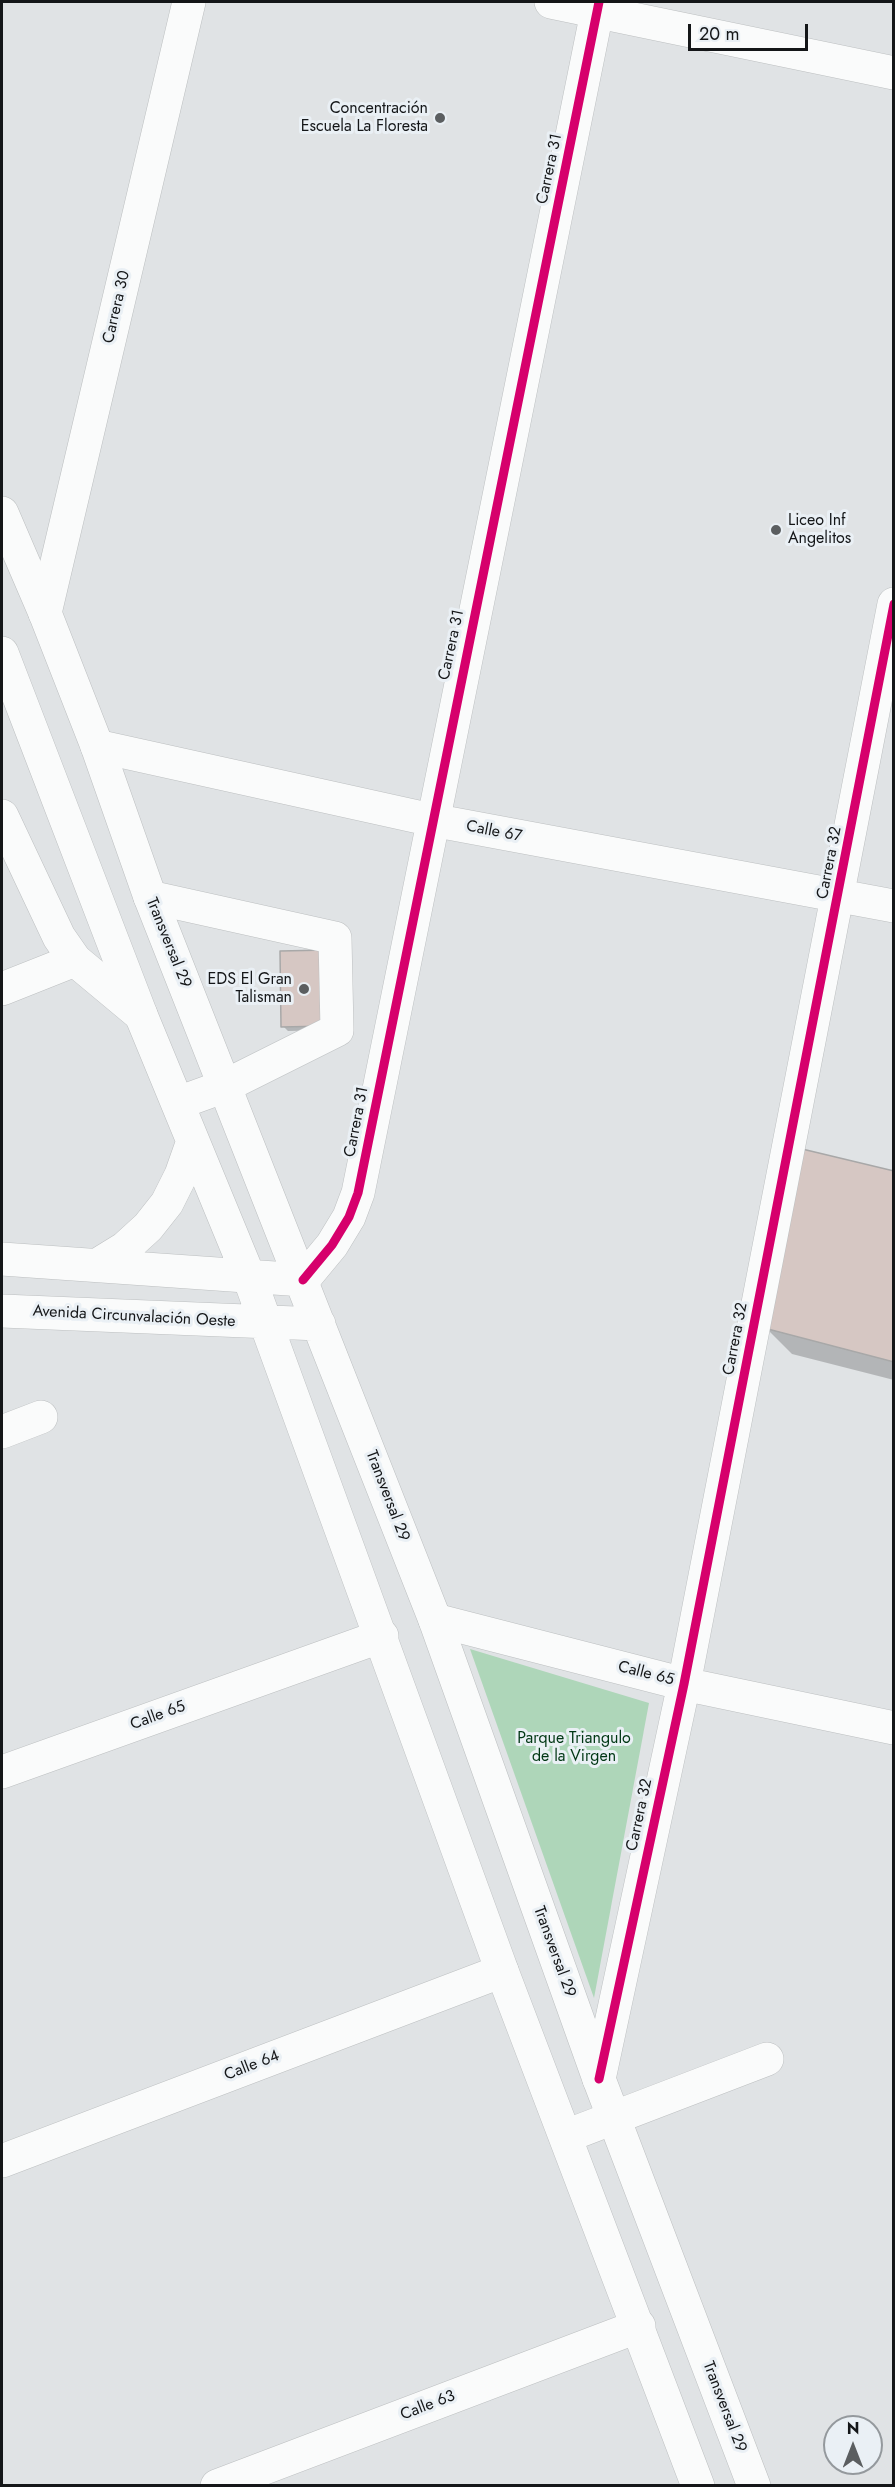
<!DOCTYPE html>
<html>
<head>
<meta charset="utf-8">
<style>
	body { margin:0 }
	#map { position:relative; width:895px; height:2487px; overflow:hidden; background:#e0e3e5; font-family:Jost,sans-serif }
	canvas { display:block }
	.frame { position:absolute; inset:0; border:3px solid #141618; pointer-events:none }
	.north { position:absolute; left:823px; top:2415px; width:60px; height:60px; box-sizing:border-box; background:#eaf0f5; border:2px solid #94999d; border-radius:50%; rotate:0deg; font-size:16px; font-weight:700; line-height:24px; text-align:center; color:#141618 }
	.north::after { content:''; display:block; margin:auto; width:21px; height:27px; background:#5b5e60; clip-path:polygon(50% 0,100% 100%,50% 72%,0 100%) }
	.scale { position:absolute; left:688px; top:24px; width:120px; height:27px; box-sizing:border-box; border:3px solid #141618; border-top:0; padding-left:8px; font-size:18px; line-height:21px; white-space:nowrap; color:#141618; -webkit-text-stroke:4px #eaf0f5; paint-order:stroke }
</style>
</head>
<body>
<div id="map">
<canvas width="895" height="2487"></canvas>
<div class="frame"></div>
<div class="north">N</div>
<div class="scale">20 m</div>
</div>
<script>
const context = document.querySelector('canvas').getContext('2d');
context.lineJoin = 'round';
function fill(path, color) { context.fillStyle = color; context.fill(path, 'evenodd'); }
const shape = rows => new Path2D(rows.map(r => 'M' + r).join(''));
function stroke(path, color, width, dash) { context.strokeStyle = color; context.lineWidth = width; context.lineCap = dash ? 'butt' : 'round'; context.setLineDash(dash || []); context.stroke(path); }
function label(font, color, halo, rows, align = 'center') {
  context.font = font + ' Jost,sans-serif'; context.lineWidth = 6; context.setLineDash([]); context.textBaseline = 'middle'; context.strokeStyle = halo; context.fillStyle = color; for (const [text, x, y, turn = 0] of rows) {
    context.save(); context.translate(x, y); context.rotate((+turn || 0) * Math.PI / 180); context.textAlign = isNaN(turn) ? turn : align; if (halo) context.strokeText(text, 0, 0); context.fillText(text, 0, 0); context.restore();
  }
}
fill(shape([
	[470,1649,649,1703,594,1998]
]), '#aed6b9');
fill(shape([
	[282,953,333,1030,288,1031,283,1026],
	[894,1172,894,1380,792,1354,766,1328]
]), '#0003');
const building = shape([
	[328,950,329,1026,281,1027,280,951,328,950],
	[798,1148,894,1171,894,1362,764,1328,798,1148]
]);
fill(building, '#d6c7c3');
stroke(building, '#a8a8a8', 1.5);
const minor = shape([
	[551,2,894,73],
	[45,613,189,2],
	[97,746,432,820,894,906],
	[2,816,59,937,75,960,141,1015],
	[150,897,335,938,337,1030,225,1086,178,1103],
	[2,989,75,960],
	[303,1280,332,1245,349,1217,358,1193,599,2],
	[2,1432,41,1417],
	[435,1620,684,1684,894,1728],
	[2,1772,382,1636],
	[599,2079,684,1684,894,604],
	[566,2136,767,2059],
	[2,2161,502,1971],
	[217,2486,639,2326]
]);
const major = shape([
	[2,513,45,613,97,746,150,897,435,1620,599,2079,754,2486],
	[2,653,141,1015,249,1277,502,1971,698,2486],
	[2,1259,303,1280],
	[99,1264,125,1248,148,1227,167,1203,181,1175,193,1141],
	[2,1311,319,1324]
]);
stroke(minor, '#bcbfc0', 34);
stroke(major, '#bcbfc0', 34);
stroke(minor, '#fafbfb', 33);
stroke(major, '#fafbfb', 33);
stroke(shape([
	[303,1280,332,1245,349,1217,358,1193,599,2],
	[599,2079,684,1684,894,604]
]), '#d6006c', 9);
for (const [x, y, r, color] of [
	[440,118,6,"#5b5e60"],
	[776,530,6,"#5b5e60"],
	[304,989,6,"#5b5e60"]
]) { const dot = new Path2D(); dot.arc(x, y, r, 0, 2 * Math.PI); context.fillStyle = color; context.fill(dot); stroke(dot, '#eaf0f5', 2); }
label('16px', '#141618', '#eaf0f5', [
	["Concentración",428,109],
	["Escuela La Floresta",428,127],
	["Liceo Inf",788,521,"left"],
	["Angelitos",788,539,"left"],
	["EDS El Gran",292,980],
	["Talisman",292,998]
], 'right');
label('16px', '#141618', '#eaf0f5', [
	["Carrera 31",550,169,-78],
	["Carrera 30",117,307,-77],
	["Carrera 31",452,645,-78],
	["Calle 67",494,832,11],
	["Carrera 32",830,863,-79],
	["Transversal 29",168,943,68],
	["Carrera 31",357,1122,-79],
	["Avenida Circunvalación Oeste",134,1317,3],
	["Carrera 32",736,1339,-79],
	["Transversal 29",387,1496,69],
	["Calle 65",646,1674,14],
	["Calle 65",158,1716,-20],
	["Carrera 32",640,1815,-78],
	["Transversal 29",554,1952,70],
	["Calle 64",252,2066,-21],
	["Calle 63",428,2406,-21],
	["Transversal 29",724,2407,69]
]);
label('16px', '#003714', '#eaf0f5', [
	["Parque Triangulo",574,1739],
	["de la Virgen",574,1757]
]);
</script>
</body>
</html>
